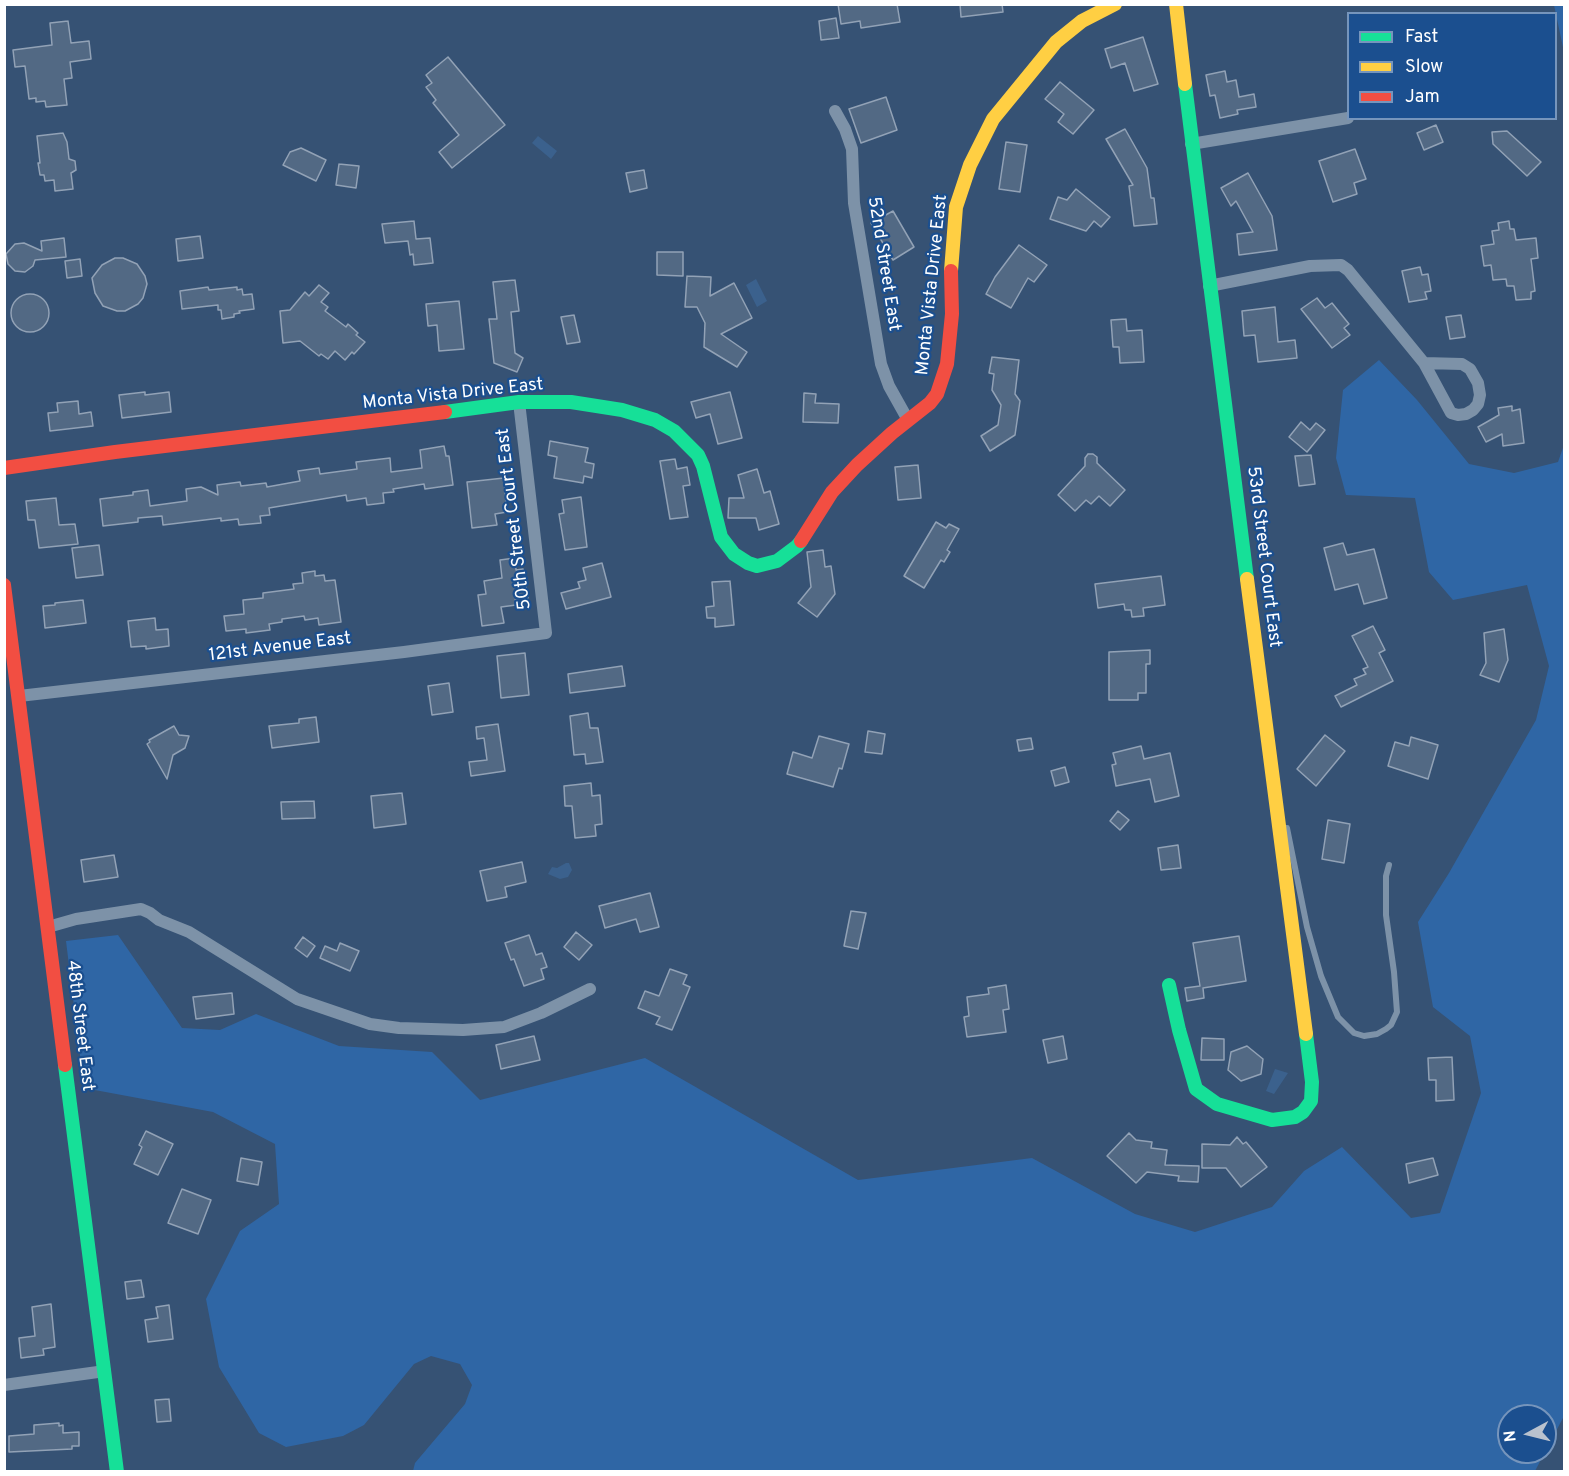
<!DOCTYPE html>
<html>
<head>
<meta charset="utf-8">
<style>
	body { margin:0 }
	#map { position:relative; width:1569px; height:1476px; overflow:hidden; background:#365274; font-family:Overpass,sans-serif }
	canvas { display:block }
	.frame { position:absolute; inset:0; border:6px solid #fff; pointer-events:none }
	.legend { position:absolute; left:1347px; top:12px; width:210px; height:108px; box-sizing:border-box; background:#1b4f8f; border:2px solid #7695bc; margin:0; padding:8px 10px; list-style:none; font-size:18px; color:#fff }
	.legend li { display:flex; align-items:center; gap:12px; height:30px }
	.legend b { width:30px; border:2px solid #7695bc }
	.north { position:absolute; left:1497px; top:1404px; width:60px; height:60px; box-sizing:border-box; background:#1b4f8f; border:2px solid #7695bc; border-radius:50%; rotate:263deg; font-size:16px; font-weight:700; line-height:24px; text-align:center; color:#fff }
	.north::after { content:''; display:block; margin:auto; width:21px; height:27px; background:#b9c2ce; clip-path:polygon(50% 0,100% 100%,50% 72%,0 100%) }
</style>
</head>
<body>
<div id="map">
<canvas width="1569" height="1476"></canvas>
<div class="frame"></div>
<ul class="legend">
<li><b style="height:8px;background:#16e098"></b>Fast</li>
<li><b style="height:8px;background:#ffcf43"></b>Slow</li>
<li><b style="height:8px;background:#f24e42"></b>Jam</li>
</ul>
<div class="north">N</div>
</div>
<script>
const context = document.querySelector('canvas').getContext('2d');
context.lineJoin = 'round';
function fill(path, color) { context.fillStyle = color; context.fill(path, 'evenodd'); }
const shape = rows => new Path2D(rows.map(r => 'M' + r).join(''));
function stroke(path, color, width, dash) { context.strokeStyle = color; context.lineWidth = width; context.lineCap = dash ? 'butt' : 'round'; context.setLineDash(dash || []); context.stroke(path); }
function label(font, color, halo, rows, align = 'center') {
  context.font = font + ' Overpass,sans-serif'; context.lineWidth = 4.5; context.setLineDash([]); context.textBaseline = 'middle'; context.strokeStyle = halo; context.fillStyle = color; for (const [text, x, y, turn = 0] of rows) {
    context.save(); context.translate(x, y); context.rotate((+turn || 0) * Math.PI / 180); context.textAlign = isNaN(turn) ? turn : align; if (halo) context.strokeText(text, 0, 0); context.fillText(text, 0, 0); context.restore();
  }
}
fill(shape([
	[1554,5,1564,5,1564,52],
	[1379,360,1417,400,1469,464,1514,473,1558,462,1564,445,1564,1416,1535,1471,413,1471,415,1463,465,1404,472,1385,460,1364,431,1356,414,1364,364,1425,343,1436,286,1447,259,1433,219,1367,206,1299,240,1231,279,1204,275,1144,213,1112,84,1088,66,941,118,935,182,1028,220,1030,256,1014,339,1046,432,1052,480,1100,645,1058,858,1180,1032,1158,1135,1214,1195,1232,1272,1207,1304,1171,1342,1147,1411,1218,1440,1213,1481,1093,1470,1036,1433,1007,1418,922,1449,873,1536,720,1549,666,1527,585,1453,600,1429,572,1415,498,1346,495,1336,458,1343,390],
	[1509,1416,1545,1416,1545,1452,1509,1452]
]), '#2f66a5');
fill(shape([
	[538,136,557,151,551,159,532,143],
	[756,279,767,301,757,307,746,285],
	[566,863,569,863,572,870,568,877,560,879,548,874,552,867,557,868],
	[1275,1069,1288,1073,1274,1094,1266,1091]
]), '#3b618d');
const building = shape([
	[838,4,897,4,900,22,861,28,860,21,841,24,838,4],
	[960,4,1002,4,1003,12,961,17,960,4],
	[836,18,839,38,821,40,819,21,836,18],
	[68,21,71,43,89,41,91,59,70,62,72,78,64,79,67,105,46,107,45,101,36,102,36,98,29,99,25,66,15,67,13,50,52,45,50,23,68,21],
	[1143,37,1158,84,1134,91,1125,63,1111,68,1105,49,1143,37],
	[448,57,505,125,452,168,439,152,459,135,433,103,436,100,426,87,432,83,426,75,448,57],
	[1225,71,1227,82,1236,80,1239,97,1254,94,1256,107,1237,110,1238,114,1220,118,1215,95,1210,96,1206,75,1225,71],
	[1060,82,1094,110,1073,134,1058,122,1064,114,1045,99,1060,82],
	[886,97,897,130,861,143,849,109,886,97],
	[1436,125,1443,142,1424,150,1417,133,1436,125],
	[1125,129,1147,168,1151,198,1154,198,1157,224,1134,226,1129,186,1133,185,1106,139,1125,129],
	[1507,131,1541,162,1527,176,1493,144,1492,132,1507,131],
	[63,133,67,142,69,159,75,161,76,170,71,173,73,189,55,191,54,180,45,181,44,175,40,175,38,163,40,163,37,136,63,133],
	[1006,142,1027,145,1020,192,999,189,1006,142],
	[301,148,326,160,316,181,283,165,290,152,301,148],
	[1355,149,1366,179,1354,183,1357,194,1333,202,1319,161,1355,149],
	[339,164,359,166,356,188,336,185,339,164],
	[644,170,647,188,630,192,626,173,644,170],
	[1248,173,1272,216,1277,250,1239,255,1237,234,1253,232,1236,201,1231,206,1221,188,1248,173],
	[1076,189,1110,217,1101,227,1094,221,1086,231,1050,219,1058,197,1067,200,1076,189],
	[893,211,914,247,893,260,871,223,893,211],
	[414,221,416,239,430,238,433,263,414,265,413,254,410,255,408,241,385,243,382,224,414,221],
	[1509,221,1510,229,1514,229,1516,240,1536,238,1538,258,1531,259,1535,291,1531,292,1531,299,1516,300,1514,286,1507,286,1506,279,1493,280,1491,265,1484,266,1481,246,1494,244,1492,231,1499,230,1498,223,1509,221],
	[200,236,203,258,178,261,176,239,200,236],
	[64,238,66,257,35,260,33,266,25,272,15,271,8,264,6,254,15,244,24,243,42,251,41,241,64,238],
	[1019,245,1047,265,1034,282,1028,278,1011,308,986,294,995,277,1019,245],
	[657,252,683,252,683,276,657,275,657,252],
	[115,258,123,258,137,264,145,276,147,284,143,298,138,304,125,311,117,311,103,306,95,293,92,278,102,265,115,258],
	[80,259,82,276,67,278,65,261,80,259],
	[1420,267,1422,275,1428,274,1431,291,1425,292,1427,299,1409,302,1402,271,1420,267],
	[687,276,711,277,710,296,734,283,752,318,721,334,747,352,737,367,704,347,705,323,697,307,685,307,687,276],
	[515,280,519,311,511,312,515,353,523,358,517,372,494,363,489,319,497,319,493,282,515,280],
	[319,285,329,293,321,302,328,307,325,311,346,327,348,324,358,333,356,335,365,342,354,354,352,352,345,360,335,351,328,359,321,354,319,356,300,341,283,343,280,311,290,310,305,292,309,296,319,285],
	[208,287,209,290,237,287,237,290,242,289,243,295,252,294,254,309,239,311,240,313,234,314,234,317,222,319,221,310,218,310,218,305,182,309,180,291,208,287],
	'11 313a19 19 0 1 1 38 0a19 19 0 1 1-38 0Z',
	[1317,298,1325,308,1332,303,1349,324,1344,328,1350,335,1332,348,1301,309,1317,298],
	[459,301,464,349,439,351,437,325,428,326,426,304,459,301],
	[1275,307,1278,342,1295,340,1297,358,1258,362,1255,335,1244,336,1242,311,1275,307],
	[574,315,580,342,567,344,561,317,574,315],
	[1461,315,1465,337,1450,339,1446,317,1461,315],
	[1126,319,1127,331,1142,330,1144,362,1120,363,1119,347,1113,347,1111,320,1126,319],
	[992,357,1019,360,1015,394,1020,401,1015,435,990,451,981,436,998,425,1001,405,992,390,994,374,989,373,992,357],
	[145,392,145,395,169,392,171,412,122,418,119,395,145,392],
	[730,392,742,438,718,444,710,414,696,418,691,402,730,392],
	[804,393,816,394,815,403,839,404,838,423,803,422,804,393],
	[78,401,79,414,91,412,93,426,50,431,48,413,58,412,57,403,78,401],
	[1512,406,1512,411,1520,409,1524,443,1503,446,1502,434,1486,442,1478,427,1499,415,1498,408,1512,406],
	[1301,422,1310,430,1316,423,1325,430,1307,452,1289,437,1301,422],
	[550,441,588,448,585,462,594,464,592,478,584,476,583,483,554,478,557,457,548,455,550,441],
	[444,446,446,456,449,456,453,485,425,489,424,484,393,489,394,492,383,493,384,503,367,505,366,498,347,501,346,495,269,508,270,515,260,516,261,523,239,525,238,519,221,521,221,518,163,525,162,516,138,518,138,522,103,526,100,499,133,495,133,492,148,490,150,506,187,501,186,489,201,487,218,495,217,485,240,482,241,486,266,483,267,487,300,481,298,471,319,468,320,474,357,469,356,462,390,458,391,472,422,468,420,450,444,446],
	[1088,454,1093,454,1097,457,1097,463,1125,490,1110,506,1099,496,1091,504,1086,500,1075,511,1058,495,1085,466,1085,458,1088,454],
	[1311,455,1315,484,1299,486,1295,456,1311,455],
	[675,459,677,469,687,467,690,485,683,486,688,517,670,519,660,461,675,459],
	[918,465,921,498,898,500,895,467,918,465],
	[757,469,764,493,770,491,779,524,759,530,756,518,728,518,729,498,744,498,738,475,757,469],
	[504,478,507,512,495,514,497,525,472,528,467,482,504,478],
	[581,497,587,547,565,550,559,514,564,513,562,500,581,497],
	[56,498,59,525,75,524,78,544,39,548,35,520,28,520,26,501,56,498],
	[936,522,946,528,949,524,959,529,947,550,950,552,944,562,941,560,924,588,904,576,936,522],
	[1343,543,1347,555,1374,549,1387,598,1364,604,1358,584,1335,590,1324,548,1343,543],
	[99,545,103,575,76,578,72,548,99,545],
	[823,550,825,567,831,566,835,594,817,617,798,603,811,587,807,552,823,550],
	[515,558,516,570,523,569,528,598,515,600,516,605,501,607,504,623,482,626,478,595,486,594,484,581,502,578,500,560,515,558],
	[602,563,611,597,566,609,561,593,580,588,578,582,586,580,583,568,602,563],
	[315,571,315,576,324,575,325,581,335,580,341,622,319,625,318,618,305,620,304,616,282,619,282,622,269,624,270,630,246,633,246,629,226,631,224,616,244,614,243,600,263,598,263,593,294,589,293,584,303,583,302,573,315,571],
	[1161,576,1165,605,1143,608,1144,616,1132,617,1131,610,1125,610,1124,604,1098,608,1095,584,1161,576],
	[730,581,734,625,715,627,715,618,707,618,706,607,714,606,712,582,730,581],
	[83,600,86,623,45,628,43,606,55,605,55,603,83,600],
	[155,618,156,630,168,629,169,646,146,649,146,646,131,647,128,621,155,618],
	[1373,626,1385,650,1379,653,1393,681,1341,707,1335,696,1357,685,1354,679,1366,674,1363,669,1368,667,1352,636,1373,626],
	[1504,629,1508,660,1499,682,1480,675,1486,663,1484,633,1504,629],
	[1150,650,1150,664,1146,664,1146,693,1138,693,1138,700,1109,700,1109,652,1150,650],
	[525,653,529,695,501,698,497,656,525,653],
	[622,666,625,686,570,693,568,674,622,666],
	[449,683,453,712,432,715,428,686,449,683],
	[588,713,590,728,598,728,603,762,586,764,585,754,574,755,570,716,588,713],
	[316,717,319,742,272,748,269,726,299,723,299,719,316,717],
	[498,724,505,771,471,776,469,762,487,760,484,738,477,739,476,727,498,724],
	[174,726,179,735,189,736,185,748,173,755,167,779,147,744,150,742,149,740,174,726],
	[868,731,885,734,882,754,865,752,868,731],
	[1325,735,1345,751,1316,786,1297,769,1325,735],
	[819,736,849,744,842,769,839,768,833,787,787,774,793,752,812,758,819,736],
	[1411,737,1438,745,1428,779,1388,766,1395,742,1409,746,1411,737],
	[1031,738,1033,749,1019,751,1017,740,1031,738],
	[1141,746,1144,759,1170,753,1179,796,1155,802,1150,779,1116,786,1112,765,1116,764,1113,753,1141,746],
	[1065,767,1069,782,1055,786,1051,771,1065,767],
	[591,783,592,796,600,795,602,824,595,825,596,836,575,838,572,806,565,806,564,786,591,783],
	[402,793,406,824,374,828,371,796,402,793],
	[314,801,315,818,282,819,281,802,314,801],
	[1118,811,1129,820,1120,830,1110,821,1118,811],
	[1328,820,1350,824,1344,863,1322,859,1328,820],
	[1178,845,1181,868,1161,870,1158,848,1178,845],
	[114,855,118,877,84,882,81,860,114,855],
	[522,862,526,882,505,887,507,897,487,901,480,871,522,862],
	[650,893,659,927,640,932,636,919,605,928,599,906,650,893],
	[851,911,866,913,858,949,844,946,851,911],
	[576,932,592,945,579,960,564,947,576,932],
	[529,935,536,955,542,953,547,967,541,969,544,979,524,986,514,959,511,960,505,943,529,935],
	[1239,936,1246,981,1203,988,1204,998,1187,1001,1185,988,1200,986,1193,943,1239,936],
	[303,937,315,946,307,957,295,948,303,937],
	[340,943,359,951,350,971,320,958,325,946,337,951,340,943],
	[670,969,687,975,683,984,690,987,672,1030,656,1024,660,1017,638,1008,645,991,659,996,670,969],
	[1006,985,1009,1009,1003,1010,1006,1032,967,1037,964,1017,969,1016,967,997,989,994,988,988,1006,985],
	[232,993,234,1014,196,1019,193,997,232,993],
	[534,1036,540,1060,501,1069,496,1045,534,1036],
	[1063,1036,1067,1059,1048,1063,1043,1040,1063,1036],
	[1202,1038,1224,1039,1224,1060,1201,1060,1202,1038],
	[1247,1046,1263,1059,1261,1074,1241,1081,1228,1070,1231,1052,1247,1046],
	[1452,1057,1454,1100,1436,1101,1436,1080,1429,1080,1428,1058,1452,1057],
	[146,1131,173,1144,158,1175,134,1164,142,1147,139,1145,146,1131],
	[1129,1133,1136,1140,1152,1142,1151,1148,1167,1150,1165,1165,1199,1166,1198,1182,1178,1181,1179,1176,1147,1172,1136,1183,1107,1156,1129,1133],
	[1237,1137,1243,1144,1246,1142,1267,1167,1241,1187,1226,1168,1202,1168,1202,1144,1230,1145,1237,1137],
	[241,1158,262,1162,258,1185,237,1181,241,1158],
	[1433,1158,1438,1175,1409,1183,1406,1164,1433,1158],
	[182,1189,211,1200,198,1234,168,1223,182,1189],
	[141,1280,144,1297,127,1299,125,1282,141,1280],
	[51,1304,55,1347,43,1349,44,1355,21,1358,19,1338,35,1336,32,1307,51,1304],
	[169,1305,173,1339,148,1342,145,1320,158,1318,156,1307,169,1305],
	[169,1399,171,1421,157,1422,155,1400,169,1399],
	[59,1423,59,1426,63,1425,63,1433,79,1432,79,1446,72,1446,72,1449,9,1452,9,1436,34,1434,34,1425,59,1423]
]);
fill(building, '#526984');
stroke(building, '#92a2b6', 1.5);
stroke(shape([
	[1287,828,1307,927,1321,976,1338,1017,1354,1033,1364,1036,1377,1034,1386,1029,1391,1025,1397,1012,1394,972,1386,915,1386,876,1389,865]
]), '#7d92a8', 6);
stroke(shape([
	[835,111,845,129,852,149,854,203,881,364,889,386,908,420],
	[1191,144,1348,118],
	[1209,286,1310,266,1341,265,1348,270,1424,363,1451,413,1458,415,1466,414,1473,410,1478,404,1480,395,1478,383,1470,369,1462,364,1424,363],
	[19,696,404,652,546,633,519,402],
	[48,927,76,919,141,909,150,913,159,920,189,932,297,999,370,1024,399,1028,463,1030,504,1027,541,1013,590,989],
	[4,1385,105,1371]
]), '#7d92a8', 12);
stroke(shape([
	[1185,84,1247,579],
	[445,412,519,402,571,402,622,410,655,420,674,431,698,455,703,466,721,537,734,554,748,563,757,566,777,561,797,546,801,541],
	[1169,985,1179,1030,1196,1089,1217,1104,1272,1120,1295,1117,1303,1112,1311,1101,1312,1082,1306,1034],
	[65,1065,117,1472]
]), '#16e098', 14);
stroke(shape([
	[1176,4,1185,84],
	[951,271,956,207,970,165,993,119,1056,42,1082,21,1115,4],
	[1247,579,1306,1034]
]), '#ffcf43', 14);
stroke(shape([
	[4,468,115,452,445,412],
	[801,541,832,492,857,465,892,433,930,403,937,394,947,364,952,314,951,271],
	[4,585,65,1065]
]), '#f24e42', 14);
label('18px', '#fff', '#1b4f8f', [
	["52nd Street East",883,264,81],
	["Monta Vista Drive East",933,285,-84],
	["Monta Vista Drive East",453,395,-6],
	["50th Street Court East",515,519,-97],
	["53rd Street Court East",1263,557,83],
	["121st Avenue East",280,648,-7],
	["48th Street East",79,1026,83]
]);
</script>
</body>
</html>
